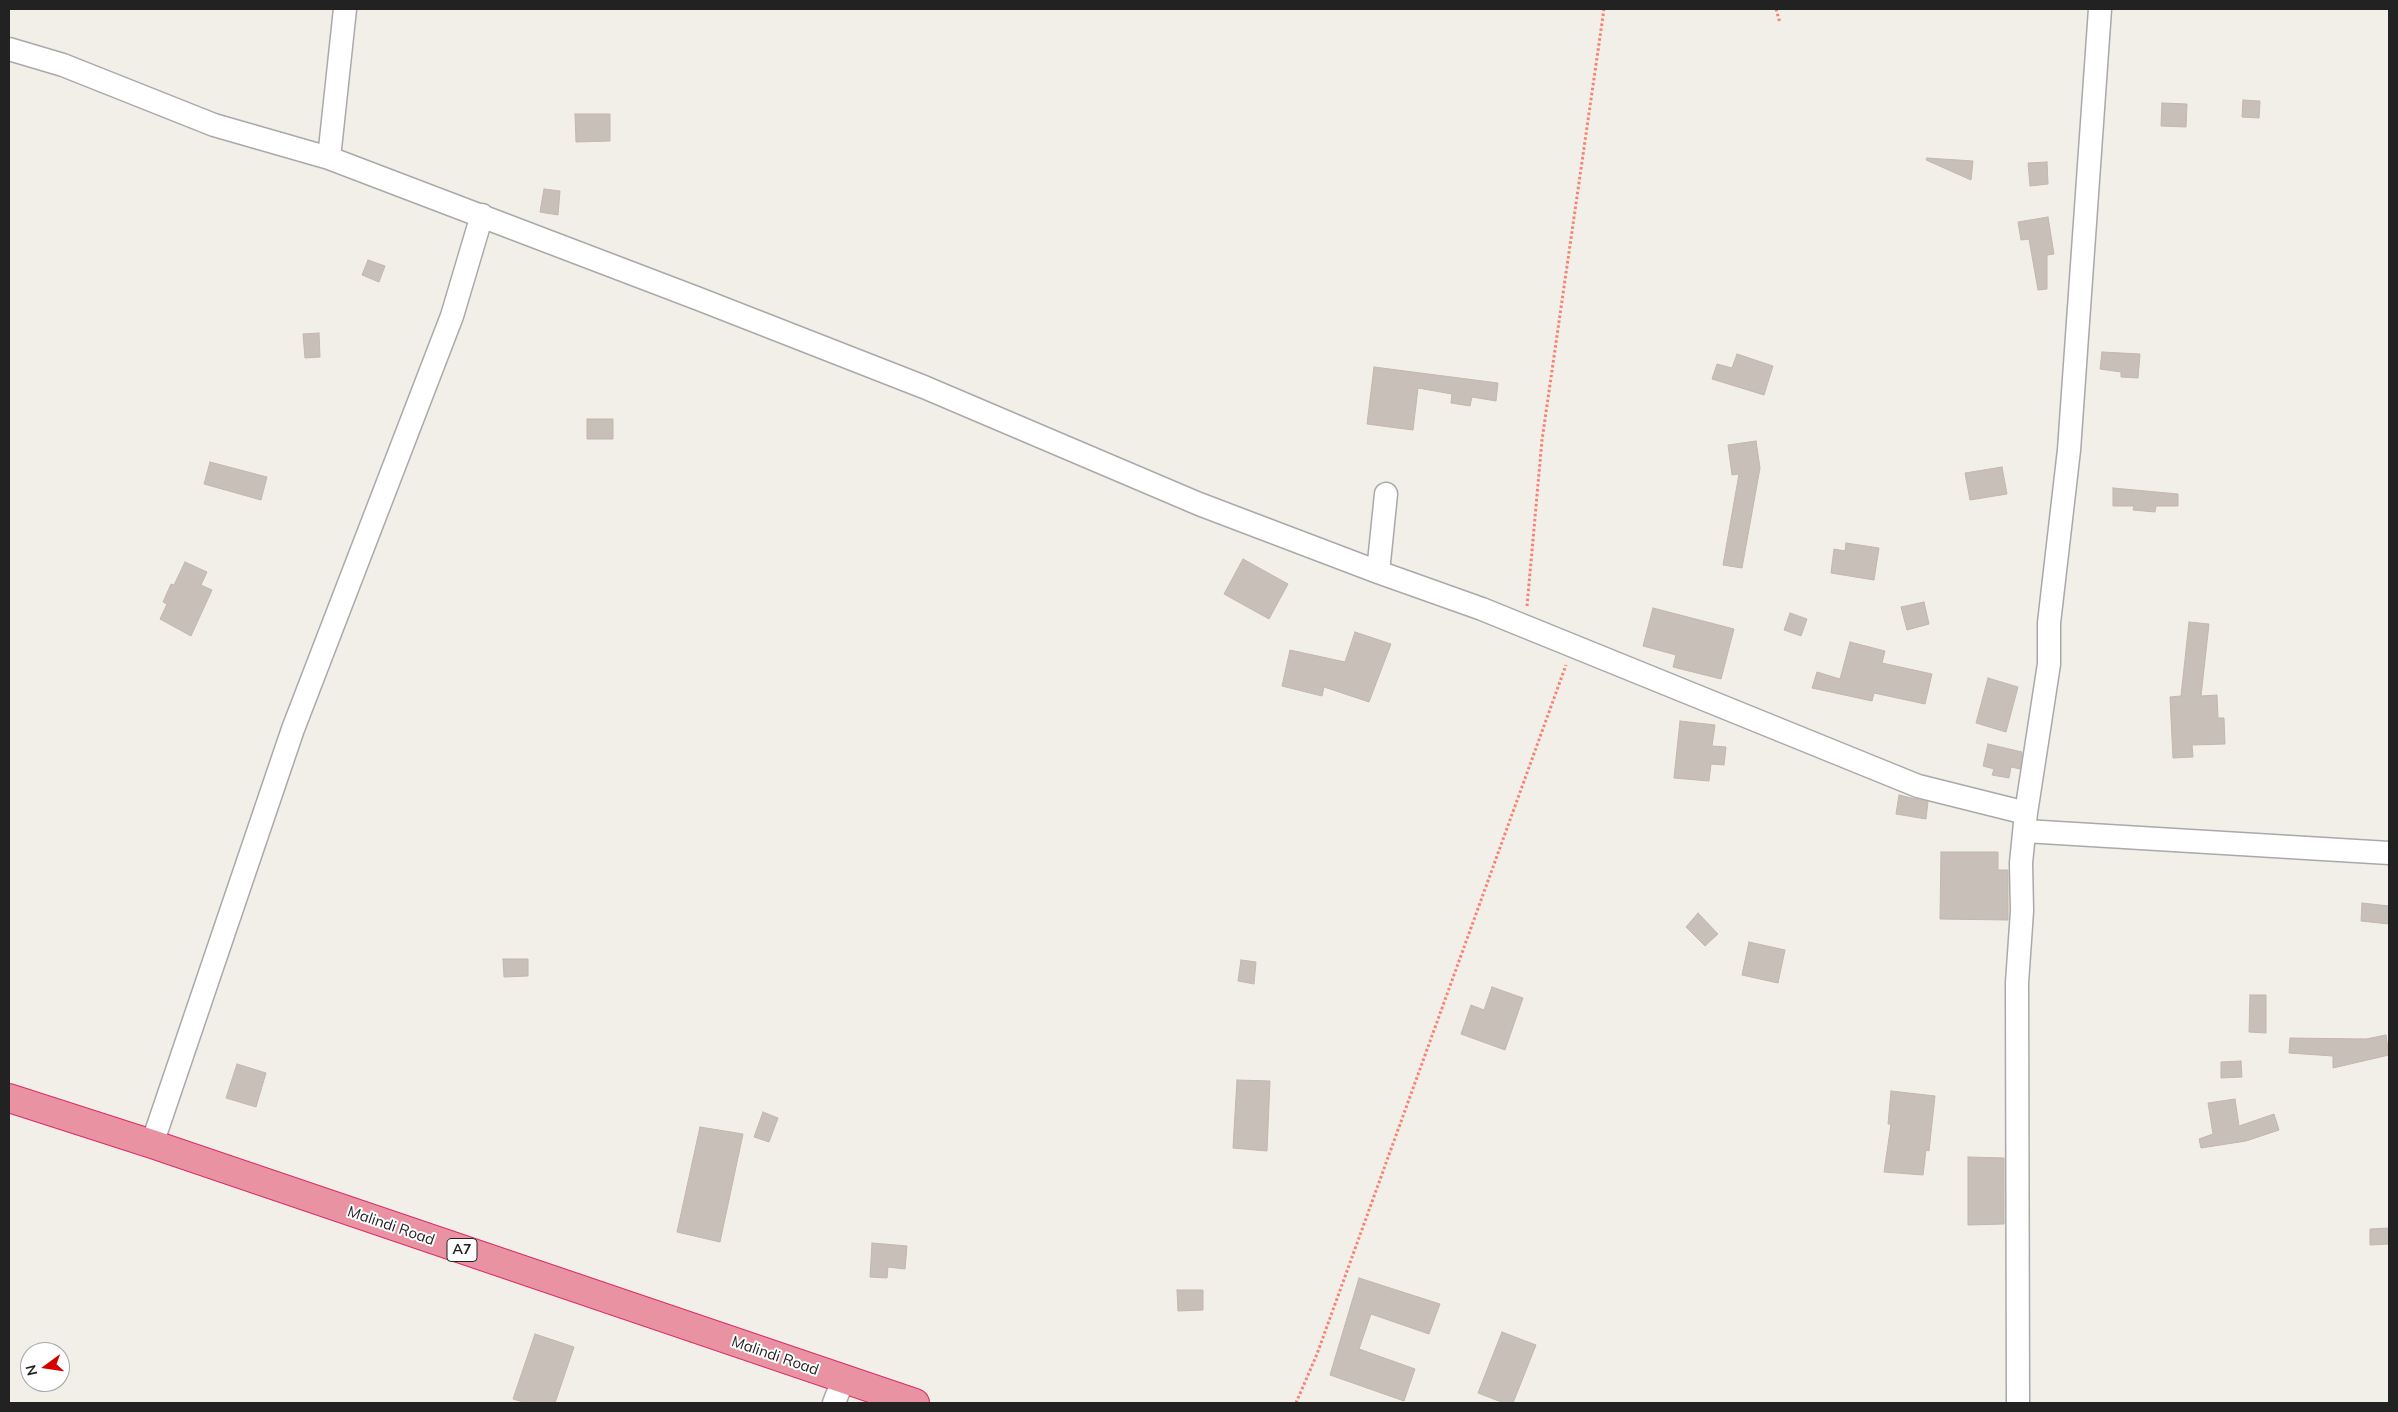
<!DOCTYPE html>
<html>
<head>
<meta charset="utf-8">
<style>
	body { margin:0 }
	#map { position:relative; width:2398px; height:1412px; overflow:hidden; background:#f2efe9; font-family:Mulish,sans-serif }
	canvas { display:block }
	.frame { position:absolute; inset:0; border:10px solid #222; pointer-events:none }
	.north { position:absolute; left:20px; top:1342px; width:50px; height:50px; box-sizing:border-box; background:#fff; border:1px solid #a7a7a7; border-radius:50%; rotate:256deg; font-size:14px; font-weight:700; line-height:20px; text-align:center; color:#222 }
	.north::after { content:''; display:block; margin:auto; width:18px; height:22px; background:#d40000; clip-path:polygon(50% 0,100% 100%,50% 72%,0 100%) }
</style>
</head>
<body>
<div id="map">
<canvas width="2398" height="1412"></canvas>
<div class="frame"></div>
<div class="north">N</div>
</div>
<script>
const context = document.querySelector('canvas').getContext('2d');
context.lineJoin = 'round';
function fill(path, color) { context.fillStyle = color; context.fill(path, 'evenodd'); }
const shape = rows => new Path2D(rows.map(r => 'M' + r).join(''));
function stroke(path, color, width, dash) { context.strokeStyle = color; context.lineWidth = width; context.lineCap = dash ? 'butt' : 'round'; context.setLineDash(dash || []); context.stroke(path); }
function label(font, color, halo, rows, align = 'center') {
  context.font = font + ' Mulish,sans-serif'; context.lineWidth = 4; context.setLineDash([]); context.textBaseline = 'middle'; context.strokeStyle = halo; context.fillStyle = color; for (const [text, x, y, turn = 0] of rows) {
    context.save(); context.translate(x, y); context.rotate((+turn || 0) * Math.PI / 180); context.textAlign = isNaN(turn) ? turn : align; if (halo) context.strokeText(text, 0, 0); context.fillText(text, 0, 0); context.restore();
  }
}
const building = shape([
	[2243,100,2260,101,2259,118,2242,117,2243,100],
	[2162,103,2187,104,2186,127,2161,126,2162,103],
	[575,114,610,114,610,141,576,142,575,114],
	[1927,158,1973,161,1971,180,1926,160,1927,158],
	[2047,162,2048,184,2030,186,2028,163,2047,162],
	[544,189,560,191,558,215,540,212,544,189],
	[2048,217,2054,254,2047,255,2047,289,2038,290,2029,239,2021,240,2018,222,2048,217],
	[368,260,385,266,379,282,362,275,368,260],
	[319,333,320,357,305,358,303,334,319,333],
	[2102,352,2140,354,2138,378,2121,377,2121,372,2100,369,2102,352],
	[1737,354,1773,366,1764,395,1712,379,1717,364,1732,368,1737,354],
	[1374,367,1498,383,1496,401,1472,397,1470,406,1451,403,1452,394,1418,388,1413,430,1367,424,1374,367],
	[587,419,613,419,613,439,587,439,587,419],
	[1756,441,1760,468,1742,568,1723,565,1739,474,1732,475,1728,445,1756,441],
	[210,462,267,477,261,500,204,484,210,462],
	[2002,467,2007,494,1970,500,1965,473,2002,467],
	[2113,488,2178,494,2178,506,2156,506,2155,512,2133,510,2134,506,2113,506,2113,488],
	[1846,543,1879,548,1874,580,1831,573,1834,549,1845,551,1846,543],
	[1243,559,1288,584,1269,619,1224,594,1243,559],
	[185,562,207,572,201,585,212,590,191,636,160,619,167,604,163,602,171,584,174,585,185,562],
	[1924,602,1929,624,1907,630,1901,607,1924,602],
	[1653,608,1734,629,1721,679,1673,667,1676,655,1643,646,1653,608],
	[1790,613,1807,619,1801,636,1784,630,1790,613],
	[2189,622,2209,624,2201,696,2217,695,2218,718,2224,718,2225,744,2192,745,2193,757,2173,758,2170,697,2181,696,2189,622],
	[1355,632,1391,644,1369,702,1324,687,1322,696,1282,686,1290,650,1345,662,1355,632],
	[1850,642,1885,651,1882,663,1932,674,1925,704,1874,693,1872,701,1812,688,1817,672,1840,679,1850,642],
	[1988,678,2018,687,2006,732,1976,723,1988,678],
	[1680,721,1715,725,1712,746,1726,747,1724,765,1711,764,1709,781,1674,778,1680,721],
	[1988,744,2022,752,2020,769,2011,767,2009,778,1992,775,1994,769,1983,766,1988,744],
	[1899,795,1928,802,1926,819,1896,814,1899,795],
	[1941,852,1998,852,1998,870,2008,870,2008,920,1940,919,1941,852],
	[2362,903,2389,906,2389,924,2361,921,2362,903],
	[1698,913,1718,934,1705,946,1686,927,1698,913],
	[1749,942,1785,950,1778,983,1742,975,1749,942],
	[503,959,528,959,528,976,504,977,503,959],
	[1241,960,1256,962,1254,984,1238,981,1241,960],
	[1492,987,1523,998,1505,1050,1461,1034,1471,1005,1484,1010,1492,987],
	[2250,995,2266,995,2266,1033,2249,1032,2250,995],
	[2386,1035,2389,1055,2333,1068,2333,1056,2289,1053,2290,1038,2366,1039,2386,1035],
	[2241,1061,2242,1077,2221,1078,2221,1062,2241,1061],
	[237,1064,266,1073,256,1107,226,1098,237,1064],
	[1237,1080,1270,1081,1267,1151,1233,1148,1237,1080],
	[1891,1091,1935,1096,1929,1151,1926,1150,1923,1175,1884,1172,1891,1124,1888,1124,1891,1091],
	[2235,1099,2239,1126,2274,1114,2279,1130,2246,1141,2201,1148,2199,1139,2213,1134,2208,1103,2235,1099],
	[763,1112,778,1118,769,1142,754,1137,763,1112],
	[700,1127,743,1134,720,1242,677,1232,700,1127],
	[1968,1157,2004,1158,2004,1224,1968,1225,1968,1157],
	[2389,1228,2389,1244,2370,1245,2370,1229,2389,1228],
	[872,1243,907,1246,905,1269,888,1267,887,1278,870,1277,872,1243],
	[1359,1278,1440,1304,1429,1334,1371,1314,1359,1349,1415,1369,1404,1401,1330,1375,1359,1278],
	[1177,1290,1203,1290,1203,1310,1178,1311,1177,1290],
	[1502,1332,1536,1345,1513,1403,1504,1403,1478,1393,1502,1332],
	[535,1334,574,1347,555,1403,526,1403,513,1399,535,1334]
]);
fill(building, '#c7bfb8');
stroke(building, '#c4b6ab', 1);
const street = shape([
	[9,49,63,65,214,125,329,158,699,299,924,387,1199,504,1378,572,1482,609,1918,786,2026,813],
	[329,158,345,9],
	[1378,572,1386,494],
	[2025,831,2389,853],
	[152,1144,293,729,452,316,482,215],
	[834,1403,843,1380],
	[2018,1403,2017,983,2022,911,2021,863,2026,813,2049,664,2049,623,2069,450,2100,9]
]);
const highway = shape([
	[9,1098,152,1144,915,1403]
]);
stroke(street, '#a9a9a9', 25);
stroke(highway, '#dc2a67', 30);
stroke(shape([
	[1776,9,1780,23],
	[1527,606,1542,440,1604,9],
	[1296,1403,1317,1354,1566,665]
]), '#fa8072', 3, [2.5, 2.5]);
stroke(street, '#fff', 22);
stroke(highway, '#e892a2', 28);
for (const [x, y, w] of [
	[462,1250,30]
]) { const box = new Path2D(); box.roundRect(x - w / 2, y - 11.5, w, 23, 4); context.fillStyle = '#fff'; context.fill(box); stroke(box, '#222', 1); }
label('bold 14px', '#222', null, [
	["A7",462,1250]
]);
label('15px', '#222', '#fff', [
	["Malindi Road",391,1226,19],
	["Malindi Road",775,1356,19]
]);
</script>
</body>
</html>
